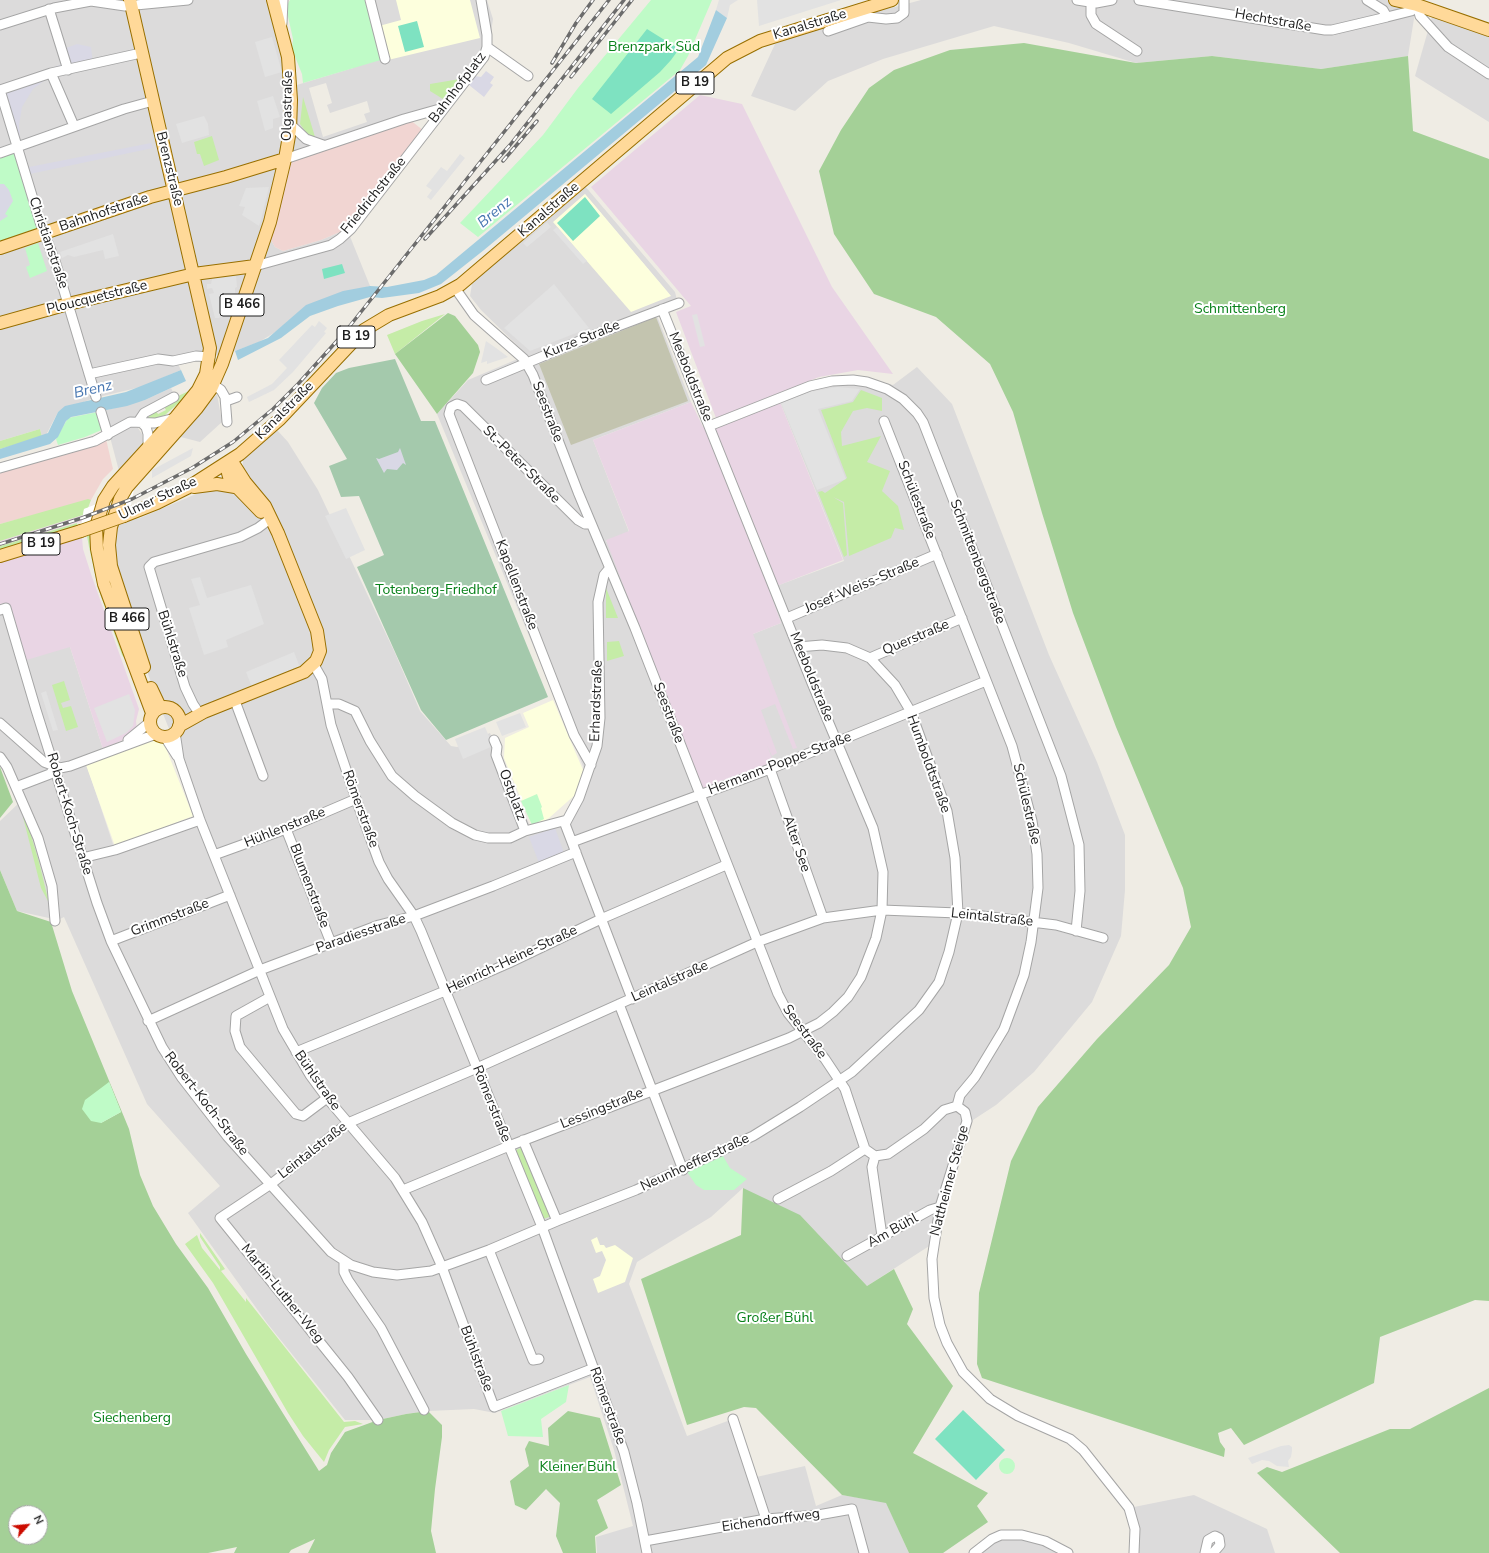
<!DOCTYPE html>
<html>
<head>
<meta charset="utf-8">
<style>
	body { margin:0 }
	#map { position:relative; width:1489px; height:1553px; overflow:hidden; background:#efece4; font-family:"Nunito Sans",sans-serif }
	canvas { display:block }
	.north { position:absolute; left:8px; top:1505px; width:40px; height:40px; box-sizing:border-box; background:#fff; border:1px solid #a5a5a5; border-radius:50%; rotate:63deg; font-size:11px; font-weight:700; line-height:16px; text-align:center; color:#1e1e1e }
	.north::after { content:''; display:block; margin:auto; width:14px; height:18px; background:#cc0c00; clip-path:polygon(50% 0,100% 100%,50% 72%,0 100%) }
</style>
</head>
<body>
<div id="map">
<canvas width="1489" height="1553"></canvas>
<div class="north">N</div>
</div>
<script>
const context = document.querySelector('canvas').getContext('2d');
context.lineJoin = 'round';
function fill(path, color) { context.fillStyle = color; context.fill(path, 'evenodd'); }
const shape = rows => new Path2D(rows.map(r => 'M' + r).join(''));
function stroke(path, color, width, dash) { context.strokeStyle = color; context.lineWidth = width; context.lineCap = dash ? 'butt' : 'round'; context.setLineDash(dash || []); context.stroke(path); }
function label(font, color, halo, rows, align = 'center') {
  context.font = font + ' "Nunito Sans",sans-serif'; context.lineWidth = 4; context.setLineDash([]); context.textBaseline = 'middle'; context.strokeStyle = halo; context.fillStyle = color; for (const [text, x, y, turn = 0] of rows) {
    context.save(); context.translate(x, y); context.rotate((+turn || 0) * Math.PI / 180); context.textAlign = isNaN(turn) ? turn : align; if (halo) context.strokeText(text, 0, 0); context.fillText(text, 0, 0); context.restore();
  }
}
fill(shape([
	[0,0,273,0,287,88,353,68,368,0,487,0,493,19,490,40,431,114,292,161,271,240,275,247,283,251,321,240,347,229,370,286,307,305,277,331,259,342,235,351,178,364,181,370,141,387,94,398,58,412,46,435,42,437,40,429,0,441],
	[326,83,332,103,327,105,330,113,367,101,370,112,364,114,367,122,323,137,309,88],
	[921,0,1417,0,1408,56,1321,69,1212,56,1136,63,1069,43,994,26,883,59,828,81,795,111,751,96,775,44,813,29],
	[1433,13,1489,34,1489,122,1415,76],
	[584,185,675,292,679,308,657,316,691,402,593,440,629,532,606,541,752,705,753,634,781,623,768,589,844,561,778,397,867,378,893,385,917,367,952,404,1049,655,1097,762,1125,835,1125,890,1121,936,1092,1002,1034,1072,996,1105,973,1120,949,1192,937,1241,867,1286,743,1188,711,1217,637,1262,629,1284,687,1436,733,1419,752,1478,805,1466,816,1506,842,1495,886,1502,909,1553,597,1553,596,1537,633,1526,614,1450,590,1377,495,1413,474,1409,428,1411,406,1414,378,1420,345,1420,267,1323,188,1213,220,1186,147,1104,64,917,58,920,17,911,0,870,0,821,21,801,0,758,0,604,6,602,70,647,103,749,84,757,115,850,203,815,156,696,129,621,111,551,112,525,140,518,210,488,243,469,243,460,246,456,277,430,288,442,318,490,395,653,420,711,451,746,457,747,490,733,533,833,565,821,577,796,585,771,437,414,468,380,527,355,481,310,470,296,472,284],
	[585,194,671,296,554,222],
	[171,388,177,400,148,416,147,418,132,417,109,430,103,411,145,400],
	[217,394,222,422,200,442,177,436],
	[130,426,138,428,142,434,143,444,141,448,119,471,110,437],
	[1194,1495,1267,1529,1275,1553,1134,1553,1129,1508],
	[1022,1535,1068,1553,974,1553,992,1539]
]), '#dcdbdb');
fill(shape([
	[409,119,424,131,347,229,321,240,283,251,275,247,271,240,292,160],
	[106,439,113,469,103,479,91,500,0,524,0,471]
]), '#f1d5d2');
fill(shape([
	[700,95,742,104,832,287,893,374,858,370,819,377,716,418,676,312,691,306,591,187],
	[778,397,843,560,769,589,781,623,753,634,797,748,793,749,775,704,761,710,777,753,772,756,767,745,774,764,702,793,606,540,629,531,593,440,691,402,703,427],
	[83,515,82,521,0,546,0,541],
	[82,537,83,549,91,574,139,709,136,721,137,730,125,739,103,749,70,647,23,661,7,603,0,604,0,561]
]), '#e9d5e4');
fill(shape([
	[396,0,470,0,480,38,388,60,379,26,401,20],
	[585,194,671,296,631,312,553,222],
	[553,700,583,770,576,794,549,818,533,828,504,758,505,738,529,727,523,713],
	[157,737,160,738,165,746,193,816,115,846,86,765],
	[597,1237,600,1245,604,1245,606,1248,615,1245,633,1258,625,1282,598,1293,593,1279,600,1276,606,1260,602,1251,596,1253,591,1240]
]), '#fdffdd');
fill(shape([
	[656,317,688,401,571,445,539,364]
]), '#c3c4af');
fill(shape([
	[460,79,443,99,430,91,430,84],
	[303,97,315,137,308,135,300,124],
	[212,136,219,160,204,166,200,154,197,154,194,142],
	[445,314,395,354,387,335,422,321],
	[191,390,190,393,165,415,157,418,147,418,156,411,158,414,166,410,164,407,176,397],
	[861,390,882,398,882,411,867,408,853,411,841,432,842,446,881,436,867,462,890,471,882,491,898,506,904,530,895,528,891,538,849,556,844,502,833,497,843,503,847,555,844,557,818,492,822,491,825,493,847,478,821,410,853,402],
	[40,429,42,437,0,449,0,441],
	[88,499,91,500,88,508,84,509,83,515,0,541,0,524],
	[77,523,77,525,82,524,81,526,0,551,0,546],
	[90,535,91,547,136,674,122,655,98,588,89,547,87,536],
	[606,588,618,618,606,618],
	[619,641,624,656,607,661,607,642],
	[64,681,70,700,61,703,63,708,71,706,78,727,66,731,52,685],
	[25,815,39,862,49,903,41,888,23,817],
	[525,1146,552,1216,543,1219,516,1150],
	[200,1233,225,1269,221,1271,246,1302,246,1298,344,1422,355,1421,363,1424,345,1427,329,1450,324,1462,303,1436,288,1413,213,1283,185,1244,197,1235,202,1248,220,1270,220,1267,200,1237]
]), '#c5eca7');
fill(shape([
	[1024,43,1136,63,1212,56,1321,69,1408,56,1413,131,1489,159,1489,1301,1475,1300,1380,1337,1374,1383,1244,1445,1231,1428,1218,1433,1220,1442,1225,1449,1224,1457,982,1378,977,1364,979,1293,1011,1161,1038,1107,1097,1039,1169,965,1191,927,1183,888,1116,727,1073,613,1042,513,1013,412,990,364,936,317,874,294,834,234,819,171,841,130,869,88,894,70,950,50],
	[448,313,455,316,478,345,480,352,473,373,437,414,395,354],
	[0,767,13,802,0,818],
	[0,870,17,911,51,922,72,991,129,1129,140,1175,153,1206,176,1244,208,1288,246,1354,319,1471,327,1465,331,1453,345,1432,378,1420,406,1414,428,1411,442,1425,442,1437,435,1489,431,1531,436,1553,308,1553,315,1539,291,1550,289,1553,234,1553,237,1547,208,1553,0,1553],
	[109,1082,121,1112,101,1123],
	[16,1513,40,1513,40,1537,16,1537],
	[743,1188,800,1215,867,1286,894,1269,913,1309,907,1324,953,1386,913,1453,988,1493,977,1506,988,1522,943,1553,909,1553,886,1503,842,1495,756,1408,744,1407,687,1425,641,1279,741,1235],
	[1489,1388,1489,1553,1340,1553,1257,1473,1267,1467,1282,1472,1390,1429,1410,1429],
	[568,1411,600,1418,621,1485,597,1500,608,1528,595,1536,596,1553,563,1553,556,1536,560,1503,546,1489,526,1510,515,1505,510,1481,529,1466,525,1449,529,1441,549,1446,548,1428]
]), '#a4d097');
fill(shape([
	[395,359,421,421,435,421,548,697,446,740,421,710,357,567,384,555,359,496,341,497,329,466,347,459,314,403,322,388,336,373,349,368]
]), '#a4c9ac');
fill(shape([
	[290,0,368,0,384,59,303,83,302,74,292,49,293,39,287,12,287,5],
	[651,0,712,0,688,56,680,70,478,237,460,223,543,135,578,88],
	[15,148,40,231,0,245,0,153],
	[38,243,47,271,30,278,26,267,30,265,25,248],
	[98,412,104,429,85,437,58,445,56,439,68,418],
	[537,794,542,807,541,808,544,819,532,825,521,801],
	[109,1082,121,1112,101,1123,91,1121,82,1109,85,1100],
	[723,1156,730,1168,747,1179,734,1190,704,1190,696,1185,687,1172],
	[569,1385,566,1402,541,1419,543,1437,508,1436,501,1411],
	'999 1466a8 8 0 1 1 16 0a8 8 0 1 1-16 0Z'
]), '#bffbc7');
fill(shape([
	[417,21,424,47,405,52,398,26],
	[647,29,679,49,671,60,660,72,611,114,592,99],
	[585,197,600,216,573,241,557,223],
	[342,264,345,273,324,279,322,269],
	[963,1410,1005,1450,976,1480,935,1439]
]), '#7ee2c1');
fill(shape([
	[719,0,738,0,730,5,727,18,716,10],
	[757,0,841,0,759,26],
	[272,37,282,72,265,77,255,42],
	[273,96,280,117,273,119,273,128,265,131,257,101],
	[204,116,208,124,209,135,182,143,176,124],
	[460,154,465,158,431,200,427,197,432,190,426,186,441,167,447,171],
	[269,187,261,220,259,226,242,215,245,207,239,206,246,188],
	[547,222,551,227,527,247,523,243],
	[557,227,587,261,583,264,553,230],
	[113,234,119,256,105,259,103,250,74,257,68,255,62,258,60,252],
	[236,276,237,287,235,288,235,293,228,295,230,310,225,311,219,318,215,318,209,294,214,293,212,288,207,289,207,284,211,284,212,279],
	[554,284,589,328,530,351,504,328],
	[697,314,705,346,700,347,692,315],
	[319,321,327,328,324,332,326,333,293,372,274,390,249,402,247,397,272,384,287,368,279,360,312,325,315,327],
	[486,341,496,348,508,357,487,364,487,361,481,363],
	[837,387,860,389,852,401,818,409,846,479,817,490,781,403,809,392],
	[193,448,191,456,152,478,152,470],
	[346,508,365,550,346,559,325,516],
	[200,577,207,598,251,585,264,624,226,640,228,647,204,655,189,608,200,605,191,579],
	[294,652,301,670,253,690,246,672],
	[46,691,58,730,53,731,41,693],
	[129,694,135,710,133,726,126,733,107,742,94,708],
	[520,713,526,727,502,736,496,722],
	[485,727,493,746,463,759,455,739],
	[1289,1445,1292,1447,1292,1451,1291,1457,1288,1461,1289,1467,1277,1466,1269,1461,1262,1460,1252,1464,1248,1458,1281,1446]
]), '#e2e2e2');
fill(shape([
	[77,44,91,47,93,65,48,78,33,89,22,107,19,125,20,137,16,138,0,88,62,64,66,48],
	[486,71,494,77,490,83,493,85,484,97,469,85,475,76,481,77],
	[151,143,153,148,25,175,24,168],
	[0,184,4,184,9,190,13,201,5,214,8,216,0,221],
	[400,448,406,465,403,463,397,470,387,469,384,473,376,458,379,459,398,452],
	[555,828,564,853,539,863,529,837]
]), '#d9d8e5');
fill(shape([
	[716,10,727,18,706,65,484,250,441,284,419,293,382,298,370,297,338,306,310,316,281,338,238,360,235,351,268,338,306,305,343,291,370,286,387,287,424,280,436,275,698,57],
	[181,370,186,381,145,400,127,406,71,417,66,421,58,437,50,444,0,459,0,449,48,433,58,412,65,406,126,392]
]), '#a2cddf');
fill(shape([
	[134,489,131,505,126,508,122,521,81,526,84,509]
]), '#fff');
const minor = shape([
	[370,0,385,59],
	[1077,0,1096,3,1112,0],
	[1139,0,1325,30,1332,30,1387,17],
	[1367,0,1383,10,1387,17,1411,11,1417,5],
	[1091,2,1091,15,1096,24,1137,51],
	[1417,5,1420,16,1448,47,1489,74],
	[49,9,68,70],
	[282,24,283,0],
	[0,25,54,8,91,1,125,6,188,0],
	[828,31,868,17,886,19,897,18,904,13,904,0],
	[487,47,528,76],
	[51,73,74,126],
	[0,90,40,222,56,264,96,397],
	[0,90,51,73,141,53],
	[290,124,306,139,323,145],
	[0,153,124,109,153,101],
	[285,159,404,119,443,108],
	[255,266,331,245,340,239,351,229,484,57,487,47,487,35,481,0],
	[455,288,474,315,524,359,533,375,578,492,635,628,778,994,788,1013,825,1059,845,1089,865,1149,875,1156,888,1154,924,1129,944,1110,957,1106],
	[89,374,158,359,173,361,196,356,210,357],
	[486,380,589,337,679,303],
	[214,385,221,390,225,397,227,422],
	[226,401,237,397],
	[101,412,108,435],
	[884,421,1012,746,1032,821,1037,854,1038,888,1031,942,1024,975,1004,1029,975,1077,960,1095,957,1106],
	[138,422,144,413,174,397],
	[141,422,146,427,148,434,148,448],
	[709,426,810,386,832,381,853,380,867,382,887,389,903,399,917,413,923,422,1061,776,1079,845,1080,891,1076,931],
	[0,468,95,441,130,422,155,423,175,418],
	[590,524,585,524,578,520,463,406,457,404,451,407,449,414,574,735,591,765],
	[609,569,604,575,598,602,600,718,597,746,579,798,565,824,632,999],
	[0,610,6,608,36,710,97,903,111,941,162,1047,182,1078,227,1136,331,1252,351,1265,373,1272,397,1275,431,1271,489,1250,557,1221,636,1190,753,1136,800,1107,852,1072,919,1010,939,982,949,952,958,913,955,858,947,811,911,712,895,685,870,658,847,648,822,645,798,647],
	[787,618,937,554],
	[870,658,962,618],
	[314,665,322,679,331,725,356,799,379,862,388,879,414,916,421,931,542,1227,624,1452,637,1503,647,1553],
	[235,701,263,776],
	[327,704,339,704,355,711,370,741,392,776,415,796,452,823,475,835,488,838,510,838,525,831,567,820],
	[199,713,193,704,185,687,149,567,154,562,240,537,258,528,270,519],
	[0,723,44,762,60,768,70,766,156,734],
	[175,732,179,759,200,820,283,1029,310,1075,327,1098,395,1178,422,1222,442,1267,494,1407,594,1368],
	[165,737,177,756],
	[128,740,150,722],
	[494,740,497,747,496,755,525,831],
	[0,757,7,767,38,838,52,886,55,921],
	[770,769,823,918],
	[16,787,50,774,55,767],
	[286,829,331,943],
	[572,842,770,769,986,681],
	[214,855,286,829,356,799],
	[82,858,115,850,200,820],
	[111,941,230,895],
	[270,997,236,1016,235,1031,240,1047,296,1114,303,1116,327,1098],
	[619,1004,683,1170],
	[148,1021,260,970,379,925,414,916,493,886,576,852],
	[296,1052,445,991,509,963,601,919,726,865],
	[957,1106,965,1112,967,1121,940,1207,932,1259,934,1298,940,1325,947,1343,963,1372,990,1399,1018,1416,1070,1439,1083,1450,1129,1508,1135,1529,1134,1553],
	[523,1140,557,1221],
	[875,1156,872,1167,882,1236],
	[403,1190,509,1146,789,1038,819,1023,833,1012,848,997,861,977,876,938,882,910,883,872,873,828,812,683,662,309],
	[778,1199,831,1171,865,1149],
	[489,1250,533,1360,539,1359],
	[847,1256,930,1210,940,1207],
	[344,1262,344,1272,348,1280,381,1328,424,1410],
	[733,1419,766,1519],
	[378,1420,348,1377,220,1218,271,1184,348,1123,477,1068,757,942,823,918,882,910,958,913,1056,925,1103,938],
	[645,1541,766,1519,818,1515,852,1509,864,1553],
	[974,1553,992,1539,1001,1535,1022,1535,1045,1541,1068,1553],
	[1205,1553,1208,1540,1215,1536,1219,1538,1220,1545,1213,1553]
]);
const major = shape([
	[130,0,210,348,206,374,198,390,176,417,113,486,104,500,96,527,97,549,104,584,152,713],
	[1395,0,1417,5,1489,30],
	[0,248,150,197,226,177,285,159],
	[0,323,68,304,194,274,255,266],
	[231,460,228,473,230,480,261,512],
	[194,487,217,484,235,487],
	[124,516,157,503,187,488,240,454,280,419,364,330,389,315,440,296,460,285,727,58,760,41,892,0],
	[0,556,81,531],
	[144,667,111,566,109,545,111,527,120,499,127,487,197,408,211,389,222,364,270,222,285,159,290,130,291,100,288,57,273,0],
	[151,688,160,707],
	'150 722a15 15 0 1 1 30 0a15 15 0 1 1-30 0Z',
	[179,726,204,712,304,672,316,661,320,651,317,631,278,533,265,506,245,482,231,460]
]);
stroke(minor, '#a5a5a5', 11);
stroke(major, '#986f00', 14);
stroke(minor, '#fff', 9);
stroke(major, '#ffd999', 12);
const rail = shape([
	[552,63,576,23,593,0],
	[571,77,632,0],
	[503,161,537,121],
	[425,239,510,145,624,0],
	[0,544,82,518,132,499,192,468,233,442,273,409,298,384,345,332,609,0]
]);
stroke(rail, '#6c6c6c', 3.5);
stroke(rail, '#fff', 2, [6]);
const majorBridge = shape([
	[81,531,124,516]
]);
stroke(majorBridge, '#986f00', 14, []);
stroke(majorBridge, '#ffd999', 12);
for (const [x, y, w] of [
	[695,83,38],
	[242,305,44],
	[356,337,38],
	[41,544,38],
	[127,619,44]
]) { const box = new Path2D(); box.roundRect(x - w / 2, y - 11, w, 22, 3); context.fillStyle = '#fff'; context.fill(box); stroke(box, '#1e1e1e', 1); }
label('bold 13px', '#1e1e1e', null, [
	["B 19",695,83],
	["B 466",242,305],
	["B 19",356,337],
	["B 19",41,544],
	["B 466",127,619]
]);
label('14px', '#1e1e1e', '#fff', [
	["Hechtstraße",1273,21,10],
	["Kanalstraße",810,25,-17],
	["Bahnhofplatz",458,88,-53],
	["Olgastraße",288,106,-89],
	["Brenzstraße",169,169,76],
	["Friedrichstraße",374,196,-51],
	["Kanalstraße",549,210,-41],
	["Bahnhofstraße",104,213,-19],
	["Christianstraße",48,243,71],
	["Ploucquetstraße",97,298,-14],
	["Kurze Straße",582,340,-22],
	["Meeboldstraße",690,377,68],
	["Kanalstraße",285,411,-45],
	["Seestraße",547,412,69],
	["St.-Peter-Straße",521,465,45],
	["Ulmer Straße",158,499,-25],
	["Schülestraße",916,500,69],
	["Schmittenbergstraße",977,562,69],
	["Kapellenstraße",516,585,69],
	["Josef-Weiss-Straße",862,586,-23],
	["Querstraße",916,638,-23],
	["Bühlstraße",172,644,72],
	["Meeboldstraße",811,677,68],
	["Erhardstraße",597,701,-88],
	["Seestraße",668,713,69],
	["Hermann-Poppe-Straße",780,764,-21],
	["Humboldtstraße",928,764,70],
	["Ostplatz",512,795,69],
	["Schülestraße",1026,804,77],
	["Römerstraße",360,809,70],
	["Robert-Koch-Straße",69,814,73],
	["Hühlenstraße",285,828,-22],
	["Alter See",796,844,71],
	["Blumenstraße",309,886,69],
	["Grimmstraße",170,918,-21],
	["Leintalstraße",992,918,6],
	["Paradiesstraße",361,934,-19],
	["Heinrich-Heine-Straße",512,960,-25],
	["Leintalstraße",670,982,-24],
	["Seestraße",804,1032,53],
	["Bühlstraße",317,1081,55],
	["Robert-Koch-Straße",206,1104,52],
	["Römerstraße",491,1104,68],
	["Lessingstraße",602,1109,-22],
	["Leintalstraße",313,1151,-38],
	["Neunhoefferstraße",695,1163,-25],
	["Nattheimer Steige",950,1181,-75],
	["Am Bühl",893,1231,-29],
	["Martin-Luther-Weg",282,1294,51],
	["Bühlstraße",476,1359,69],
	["Römerstraße",607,1406,70],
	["Eichendorffweg",771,1521,-8]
]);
label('14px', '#078119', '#fff', [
	["Brenzpark Süd",654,48],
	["Schmittenberg",1240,310],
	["Totenberg-Friedhof",436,591],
	["Großer Bühl",775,1319],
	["Siechenberg",132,1419],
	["Kleiner Bühl",578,1468]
]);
label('italic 15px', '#4776b1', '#fff', [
	["Brenz",495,213,-40],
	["Brenz",93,390,-13]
]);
</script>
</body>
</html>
